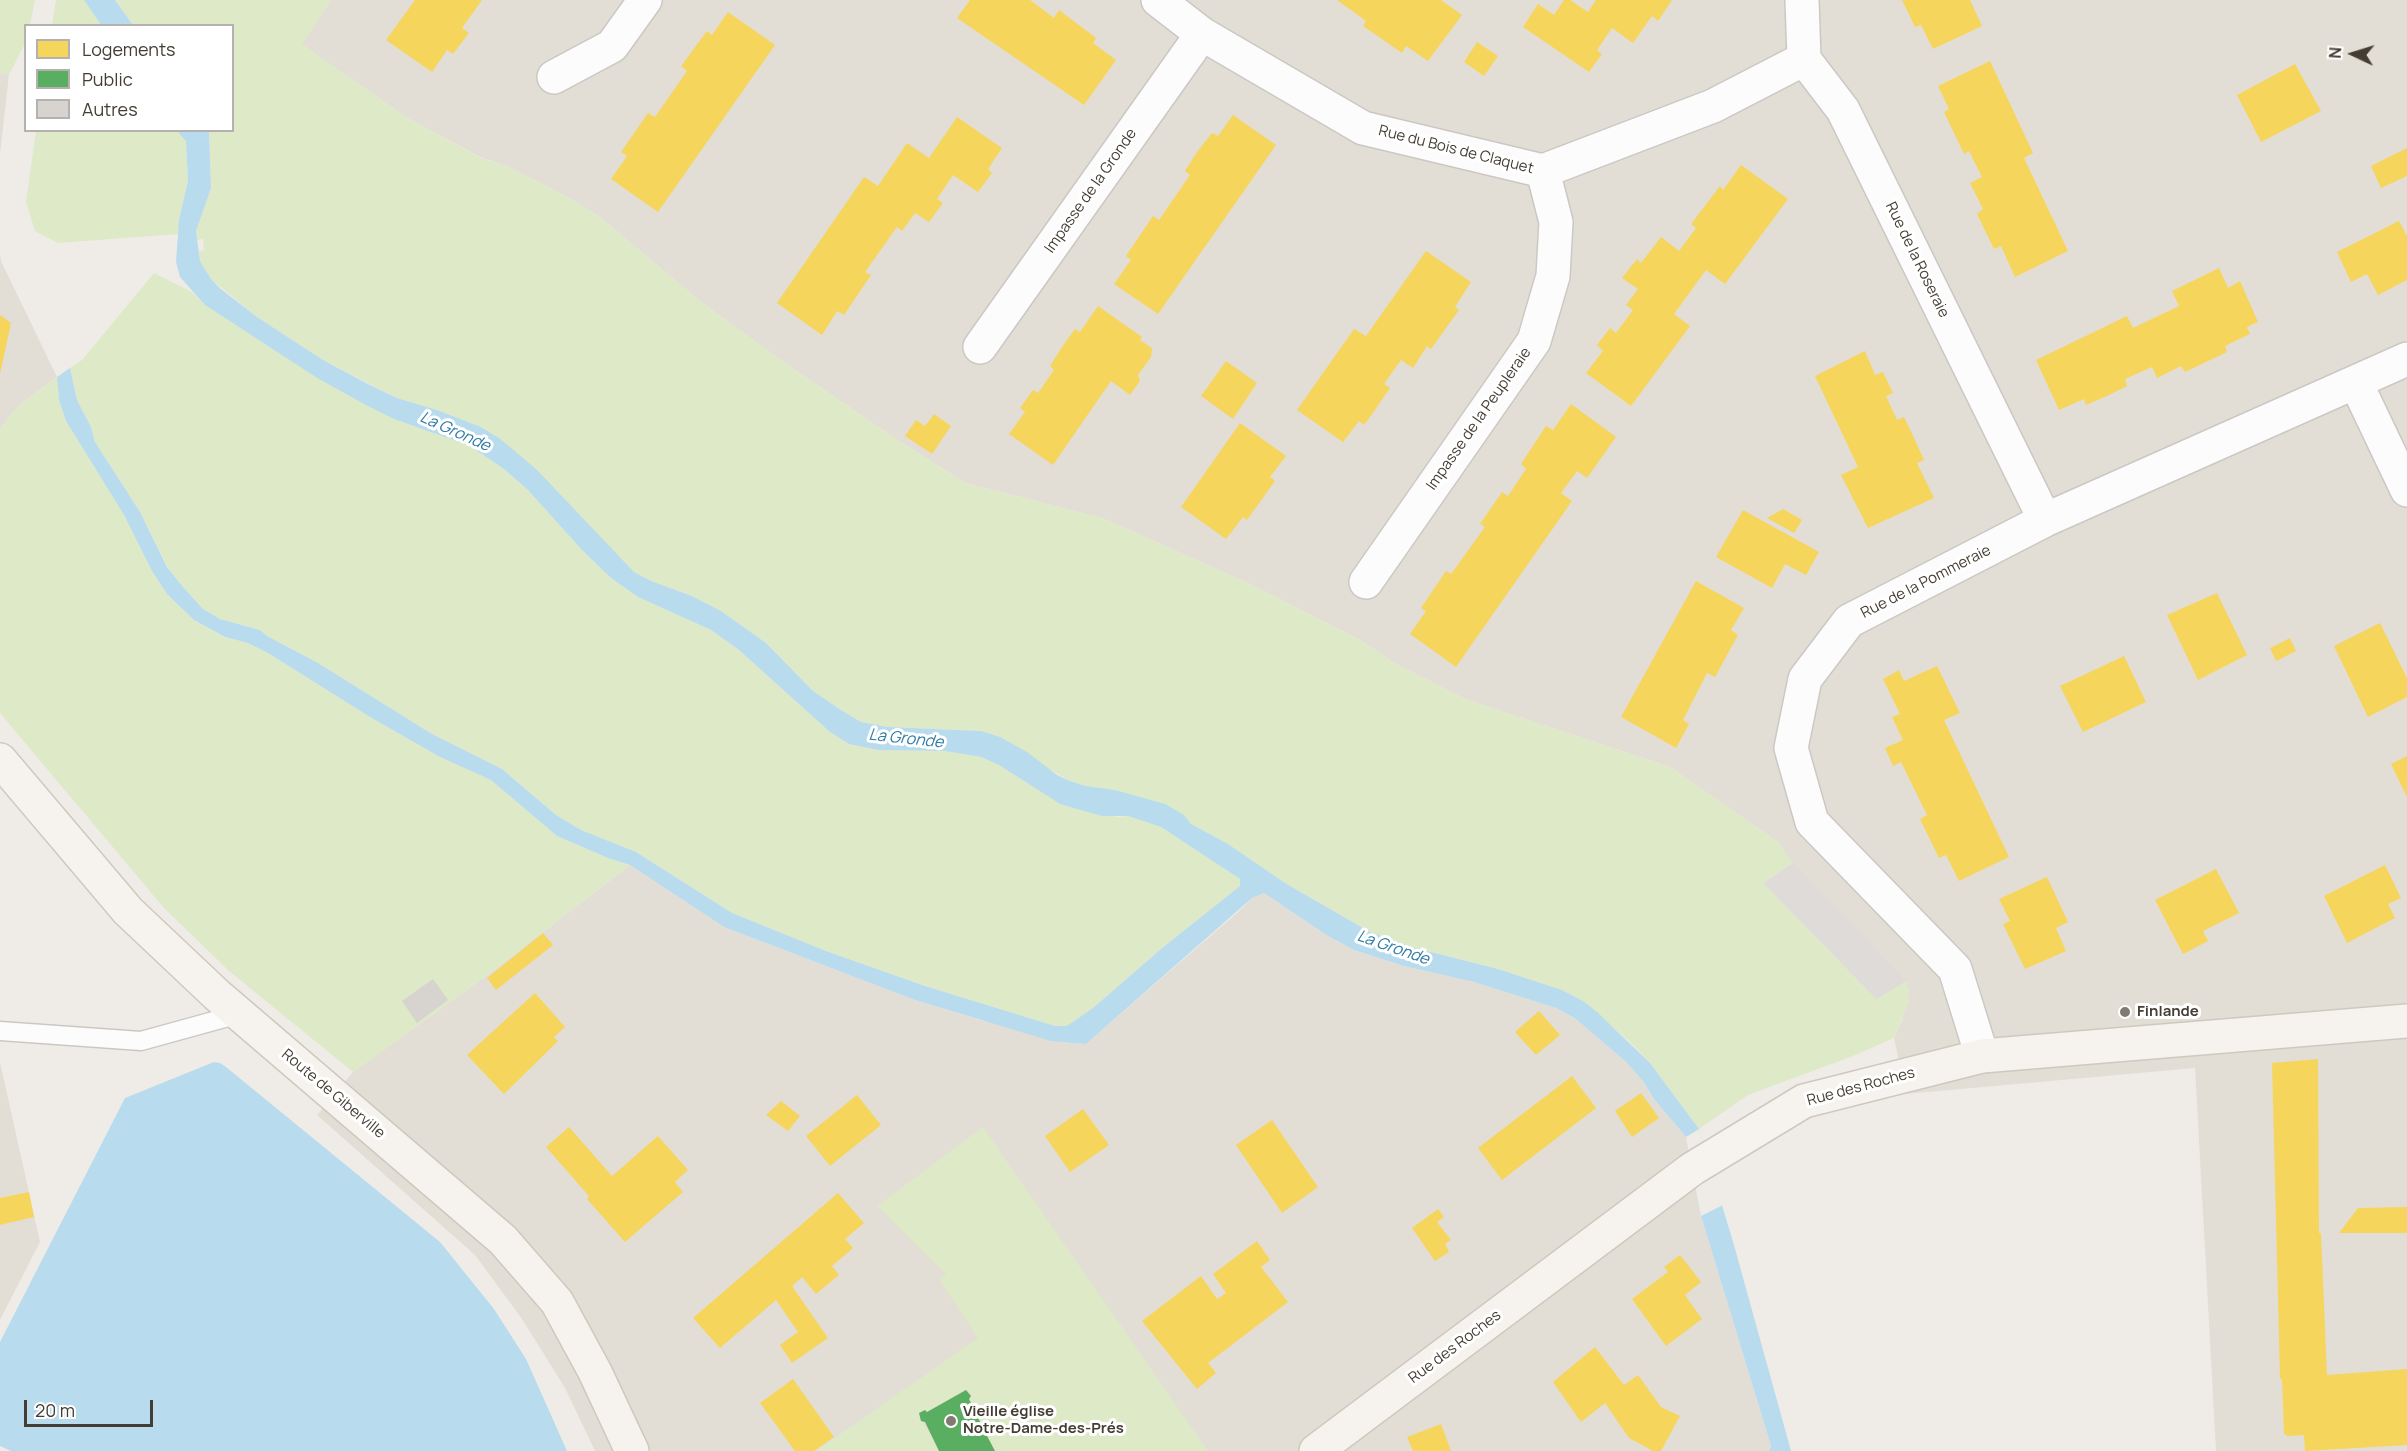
<!DOCTYPE html>
<html>
<head>
<meta charset="utf-8">
<style>
	body { margin:0 }
	#map { position:relative; width:2407px; height:1451px; overflow:hidden; background:#efece8; font-family:Manrope,sans-serif }
	canvas { display:block }
	.legend { position:absolute; left:24px; top:24px; width:210px; height:108px; box-sizing:border-box; background:#fff; border:2px solid #b4b1ae; margin:0; padding:8px 10px; list-style:none; font-size:18px; color:#443d34 }
	.legend li { display:flex; align-items:center; gap:12px; height:30px }
	.legend b { width:30px; border:2px solid #b4b1ae }
	.north { position:absolute; left:2323px; top:24px; width:60px; height:60px; -webkit-text-stroke:4px #fff; paint-order:stroke; rotate:274deg; font-size:16px; font-weight:700; line-height:24px; text-align:center; color:#443d34 }
	.north::after { content:''; display:block; margin:auto; width:21px; height:27px; background:#443d34; clip-path:polygon(50% 0,100% 100%,50% 72%,0 100%) }
	.scale { position:absolute; left:24px; top:1400px; width:129px; height:27px; box-sizing:border-box; border:3px solid #443d34; border-top:0; padding-left:8px; font-size:18px; line-height:21px; white-space:nowrap; color:#443d34; -webkit-text-stroke:4px #fff; paint-order:stroke }
</style>
</head>
<body>
<div id="map">
<canvas width="2407" height="1451"></canvas>
<ul class="legend">
<li><b style="height:16px;background:#f6d55c"></b>Logements</li>
<li><b style="height:16px;background:#5aae61"></b>Public</li>
<li><b style="height:16px;background:#d7d3cf"></b>Autres</li>
</ul>
<div class="north">N</div>
<div class="scale">20 m</div>
</div>
<script>
const context = document.querySelector('canvas').getContext('2d');
context.lineJoin = 'round';
function fill(path, color) { context.fillStyle = color; context.fill(path, 'evenodd'); }
const shape = rows => new Path2D(rows.map(r => 'M' + r).join(''));
function stroke(path, color, width, dash) { context.strokeStyle = color; context.lineWidth = width; context.lineCap = dash ? 'butt' : 'round'; context.setLineDash(dash || []); context.stroke(path); }
function label(font, color, halo, rows, align = 'center') {
  context.font = font + ' Manrope,sans-serif'; context.lineWidth = 6; context.setLineDash([]); context.textBaseline = 'middle'; context.strokeStyle = halo; context.fillStyle = color; for (const [text, x, y, turn = 0] of rows) {
    context.save(); context.translate(x, y); context.rotate((+turn || 0) * Math.PI / 180); context.textAlign = isNaN(turn) ? turn : align; if (halo) context.strokeText(text, 0, 0); context.fillText(text, 0, 0); context.restore();
  }
}
fill(shape([
	[331,0,2407,0,2407,1451,2216,1451,2195,1068,1906,1094,1894,1038,1903,1018,1876,999,1778,842,1670,767,1465,699,1394,663,1362,641,1250,584,1102,518,965,483,899,441,782,361,701,302,600,217,571,199,507,166,482,158,409,119,301,44],
	[0,73,9,75,0,154],
	[0,253,1,261,57,377,19,405,0,429],
	[630,865,724,927,915,1000,980,1020,1072,1042,1086,1044,1238,912,1252,898,1264,893,1328,936,1354,950,1404,966,1474,982,1556,1008,1576,1019,1626,1062,1643,1081,1654,1099,1686,1137,1701,1216,1771,1446,1769,1451,595,1451,565,1388,522,1319,475,1255,317,1115,353,1072,486,976],
	[0,1062,40,1242,0,1320]
]), '#e3ded5');
fill(shape([
	[0,0,35,0,30,25,26,26,24,45,9,75,0,73],
	[56,0,84,0,101,25,52,26],
	[115,0,331,0,302,44,409,119,481,158,507,166,571,199,600,217,701,302,782,361,899,441,965,483,1102,518,1250,584,1362,641,1394,663,1465,699,1670,767,1778,842,1793,863,1763,883,1876,999,1906,981,1909,990,1909,1002,1894,1038,1853,1056,1748,1095,1699,1129,1650,1063,1632,1044,1583,1001,1562,990,1498,969,1415,948,1370,932,1285,883,1228,844,1191,824,1184,815,1115,790,1086,786,1070,781,981,731,888,727,861,722,841,710,813,691,766,643,721,611,692,596,651,581,634,572,499,438,481,427,437,410,397,398,323,360,257,317,211,279,200,261,199,251,204,250,203,239,197,240,196,230,211,188,209,131,232,130,232,26,133,25],
	[36,131,177,131,186,140,188,181,178,234,58,243,35,231,26,202],
	[154,273,192,292,205,305,317,378,394,419,470,446,504,469,528,490,582,550,611,578,638,597,711,630,739,650,830,732,849,744,878,750,945,751,981,757,999,765,1060,804,1117,817,1128,816,1161,827,1240,879,1240,886,1161,949,1093,1008,1068,1026,1055,1026,925,986,826,951,732,913,636,852,581,830,556,815,502,769,432,734,318,663,267,636,260,630,220,619,203,609,183,587,167,566,140,512,95,442,91,427,77,400,70,368,82,360],
	[57,377,59,400,66,421,124,515,152,571,167,594,194,620,224,637,248,643,268,653,370,717,440,757,491,780,557,836,608,858,630,865,486,976,353,1072,229,971,164,908,0,713,0,429,19,405],
	[983,1127,1208,1451,995,1451,986,1434,986,1428,983,1428,969,1399,971,1395,969,1391,965,1390,960,1395,919,1415,939,1451,816,1451,978,1338,939,1279,946,1274,877,1206]
]), '#dee9c8');
fill(shape([
	[1793,863,1906,981,1876,999,1763,883]
]), '#dedbd8');
fill(shape([
	[84,0,115,0,133,25,101,25],
	[177,131,209,131,211,188,196,231,200,261,211,279,221,289,257,317,323,360,368,384,397,398,437,410,481,427,499,438,536,469,634,572,651,581,692,596,721,611,766,643,813,691,841,710,861,722,888,727,981,731,1000,737,1027,752,1057,775,1070,781,1086,786,1115,790,1165,804,1184,815,1191,824,1228,844,1285,883,1370,932,1415,948,1498,969,1562,990,1583,1001,1597,1012,1650,1063,1699,1129,1734,1245,1791,1451,1769,1451,1771,1446,1701,1216,1686,1137,1654,1099,1643,1081,1626,1062,1576,1019,1556,1008,1474,982,1404,966,1354,950,1328,936,1264,893,1252,898,1086,1044,1051,1041,915,1000,724,927,630,865,608,858,557,836,491,780,440,757,370,717,268,653,248,643,225,637,194,620,167,594,152,571,124,515,66,421,59,400,57,377,70,368,77,400,91,427,95,442,140,512,167,567,183,587,203,609,220,619,260,630,267,636,318,663,432,734,502,769,556,815,581,830,636,852,732,913,826,951,925,986,1055,1026,1067,1026,1093,1008,1161,949,1240,886,1240,879,1161,827,1128,816,1102,816,1060,804,999,765,981,757,945,751,878,750,849,744,830,732,739,650,711,630,638,597,611,578,582,550,528,490,504,469,470,446,394,419,368,406,317,378,205,305,180,277,176,262,179,220,188,181,186,141],
	[214,1062,220,1063,226,1067,440,1242,494,1309,526,1359,567,1451,11,1451,0,1446,0,1342,125,1098]
]), '#b8dbed');
fill(shape([
	[1699,1129,1723,1205,1701,1216,1686,1137]
]), '#efece8');
fill(shape([
	[415,0,482,0,462,28,469,33,453,54,447,50,432,72,386,40],
	[970,0,1030,0,1054,18,1059,10,1096,38,1093,43,1116,60,1084,105,957,18],
	[1337,0,1441,0,1462,15,1428,61,1406,46,1402,53,1363,26,1366,21],
	[1564,0,1570,0,1588,12,1596,0,1672,0,1658,21,1652,16,1633,43,1612,28,1597,50,1602,54,1589,72,1523,27,1538,4,1554,15],
	[1902,0,1970,0,1982,26,1933,49,1921,25,1915,27],
	[728,12,775,45,658,212,611,179,627,156,621,152,648,113,655,117,687,71,681,66,707,31,712,35],
	[1477,42,1498,56,1484,76,1464,62],
	[1990,61,2033,153,2024,158,2068,251,2015,277,2001,246,1994,249,1977,214,1983,209,1970,183,1982,177,1969,151,1964,154,1944,112,1949,109,1938,86],
	[2295,64,2321,111,2261,142,2237,95],
	[1233,115,1276,145,1158,314,1114,284,1131,260,1126,256,1153,216,1159,220,1190,175,1185,171,1197,152,1212,133,1218,136],
	[957,117,1002,148,988,169,992,173,978,192,953,175,937,199,943,203,929,222,915,213,902,231,897,227,865,272,871,275,844,315,837,311,822,335,777,303,864,177,878,186,907,143,929,158],
	[2407,148,2407,176,2381,188,2371,166],
	[1741,165,1788,199,1725,284,1706,270,1674,314,1690,326,1631,406,1586,373,1603,351,1597,345,1610,328,1616,333,1633,310,1626,305,1638,289,1622,278,1637,259,1641,263,1661,237,1679,251,1696,228,1691,224,1720,186,1723,190],
	[2399,221,2407,236,2407,280,2378,295,2367,274,2351,282,2337,252],
	[1426,251,1471,282,1455,307,1459,310,1431,349,1427,346,1413,368,1401,360,1384,384,1390,388,1377,407,1364,425,1359,421,1343,442,1297,410,1354,329,1366,336],
	[2219,268,2228,288,2240,281,2258,322,2247,327,2250,334,2225,346,2227,352,2185,372,2181,366,2157,378,2152,367,2125,379,2127,386,2107,396,2086,405,2084,399,2059,410,2036,360,2127,316,2133,328,2179,306,2172,291],
	[1098,306,1142,337,1140,340,1152,348,1151,357,1138,375,1140,381,1130,395,1111,381,1053,465,1009,434,1025,412,1020,408,1033,390,1038,393,1054,370,1050,366,1062,347,1075,329,1080,332],
	[0,315,11,323,0,374],
	[1865,351,1875,375,1883,372,1893,393,1886,396,1897,420,1904,417,1915,440,1924,460,1917,463,1934,498,1868,528,1841,475,1858,467,1815,376],
	[1226,361,1257,383,1233,419,1201,396],
	[1571,404,1616,437,1587,478,1577,471,1561,493,1572,501,1456,667,1410,634,1426,611,1421,608,1446,571,1451,574,1467,552,1485,527,1480,524,1502,492,1508,496,1526,469,1521,464,1546,426,1553,430],
	[934,414,951,426,932,454,905,436,916,420,925,426],
	[1240,423,1286,456,1270,477,1275,481,1247,520,1243,517,1226,539,1181,507],
	[1783,509,1802,520,1794,533,1767,518],
	[1743,510,1819,552,1806,575,1785,564,1772,588,1716,557],
	[1696,581,1744,608,1731,630,1738,635,1715,677,1707,673,1683,720,1689,724,1676,748,1621,717],
	[2217,593,2247,655,2198,680,2167,615],
	[2380,623,2407,678,2407,697,2368,717,2334,646],
	[2290,638,2296,651,2276,661,2270,648],
	[2124,656,2146,702,2083,732,2060,686],
	[1937,666,1960,713,1944,720,2009,857,1959,881,1946,855,1939,858,1920,819,1927,815,1901,762,1893,766,1885,748,1903,740,1892,717,1900,714,1883,679,1899,670,1904,681],
	[2407,756,2407,797,2391,764],
	[2385,865,2401,898,2388,904,2395,918,2347,943,2324,896],
	[2216,869,2239,913,2203,931,2208,941,2183,954,2155,900],
	[2047,877,2068,922,2056,928,2066,951,2025,969,2003,924,2010,921,1999,899],
	[543,933,553,945,496,990,487,978],
	[535,993,565,1027,554,1037,558,1041,504,1094,467,1055],
	[1539,1011,1560,1035,1536,1055,1515,1032],
	[2318,1059,2319,1233,2321,1233,2327,1375,2407,1369,2407,1445,2305,1451,2304,1435,2288,1436,2284,1434,2282,1379,2280,1379,2272,1063],
	[1572,1076,1596,1108,1502,1180,1478,1148],
	[1641,1093,1659,1118,1632,1137,1615,1111],
	[857,1095,881,1125,830,1166,806,1136],
	[781,1101,800,1116,788,1131,766,1115],
	[1083,1109,1109,1145,1070,1172,1045,1136],
	[1272,1120,1318,1187,1282,1213,1236,1145],
	[569,1127,612,1176,658,1136,688,1170,675,1182,683,1192,625,1242,587,1199,589,1196,546,1147],
	[29,1192,34,1217,0,1225,0,1198],
	[838,1193,864,1223,845,1239,853,1248,832,1266,839,1275,816,1294,802,1277,792,1286,828,1338,792,1363,780,1345,798,1332,776,1300,720,1348,693,1318],
	[2407,1207,2407,1233,2339,1233,2358,1208],
	[1438,1209,1444,1217,1437,1222,1451,1240,1445,1244,1449,1252,1435,1261,1412,1228],
	[1257,1241,1270,1260,1261,1267,1288,1302,1208,1363,1216,1373,1197,1389,1142,1321,1201,1276,1217,1299,1226,1293,1213,1274],
	[1680,1255,1701,1282,1685,1295,1702,1319,1666,1346,1632,1299,1668,1272,1664,1267],
	[1595,1347,1624,1385,1638,1375,1661,1407,1680,1416,1661,1451,1653,1451,1629,1438,1605,1403,1581,1422,1553,1382],
	[793,1379,834,1437,814,1451,795,1451,760,1403],
	[1441,1424,1451,1451,1413,1451,1407,1437]
]), '#f6d55c');
fill(shape([
	[966,1390,971,1396,969,1399,983,1428,986,1428,986,1434,995,1451,939,1451,925,1422,921,1421,919,1413,925,1410,927,1412]
]), '#5aae61');
fill(shape([
	[433,979,448,1000,417,1023,402,1001]
]), '#d7d3cf');
const lane = shape([
	[0,1031,141,1041,239,1014]
]);
const street = shape([
	[1158,0,1202,34,1363,128,1543,171,1713,106,1804,59],
	[1802,0,1804,59,1843,110,2045,520],
	[554,77,612,46,645,0],
	[980,347,1202,34],
	[2356,383,2407,490],
	[1366,582,1534,341,1553,276,1556,222,1543,171],
	[1982,1056,1955,969,1812,822,1791,748,1805,679,1849,621,2045,520,2407,359]
]);
const secondary = shape([
	[0,760,128,911,217,995,503,1240,557,1302,595,1372,632,1451],
	[1316,1451,1692,1169,1804,1101,1982,1056,2407,1021]
]);
stroke(lane, '#cbc8c4', 21);
stroke(street, '#cbc8c4', 36);
stroke(secondary, '#cec9bf', 36);
stroke(lane, '#fdfcfc', 18);
stroke(street, '#fdfcfc', 33);
stroke(secondary, '#f6f3ee', 33);
for (const [x, y, r, color] of [
	[2125,1012,6,"#807a73"],
	[951,1421,6,"#807a73"]
]) { const dot = new Path2D(); dot.arc(x, y, r, 0, 2 * Math.PI); context.fillStyle = color; context.fill(dot); stroke(dot, '#fff', 2); }
label('15px', '#443d34', '#fff', [
	["Rue du Bois de Claquet",1456,150,14],
	["Impasse de la Gronde",1091,191,-55],
	["Rue de la Roseraie",1917,260,64],
	["Impasse de la Peupleraie",1479,419,-55],
	["Rue de la Pommeraie",1926,582,-27],
	["Rue des Roches",1861,1087,-15],
	["Route de Giberville",333,1094,40],
	["Rue des Roches",1455,1347,-37]
]);
label('bold 15px', '#443d34', '#fff', [
	["Finlande",2137,1012],
	["Vieille église",963,1412],
	["Notre-Dame-des-Prés",963,1429]
], 'left');
label('italic 16px', '#2e7ba6', '#fff', [
	["La Gronde",455,432,24],
	["La Gronde",906,739,6],
	["La Gronde",1393,948,19]
]);
</script>
</body>
</html>
